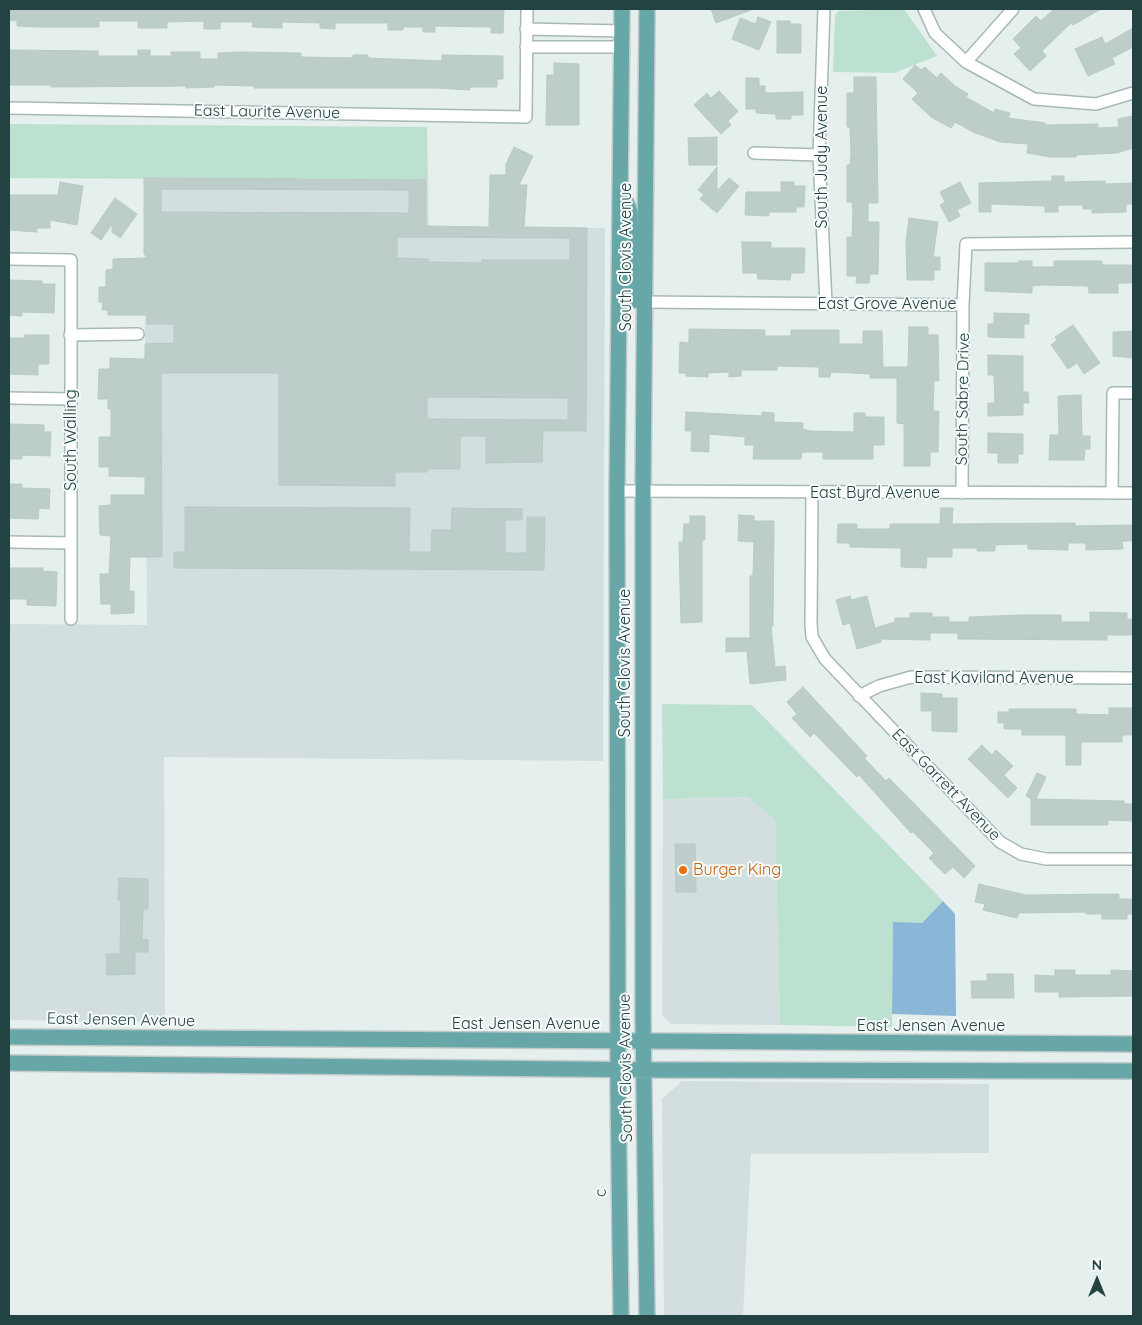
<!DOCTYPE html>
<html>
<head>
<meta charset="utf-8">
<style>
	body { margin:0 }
	#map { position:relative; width:1142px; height:1325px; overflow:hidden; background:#e5efed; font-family:Quicksand,sans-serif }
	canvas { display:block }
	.frame { position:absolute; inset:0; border:10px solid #224342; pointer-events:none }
	.north { position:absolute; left:1072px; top:1255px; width:50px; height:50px; -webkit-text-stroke:4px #f6fbfa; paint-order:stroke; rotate:0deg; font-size:14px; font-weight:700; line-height:20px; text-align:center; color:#224342 }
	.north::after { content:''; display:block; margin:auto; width:18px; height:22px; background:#224342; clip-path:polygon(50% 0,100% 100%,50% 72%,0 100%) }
</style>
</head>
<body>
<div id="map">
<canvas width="1142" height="1325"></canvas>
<div class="frame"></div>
<div class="north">N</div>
</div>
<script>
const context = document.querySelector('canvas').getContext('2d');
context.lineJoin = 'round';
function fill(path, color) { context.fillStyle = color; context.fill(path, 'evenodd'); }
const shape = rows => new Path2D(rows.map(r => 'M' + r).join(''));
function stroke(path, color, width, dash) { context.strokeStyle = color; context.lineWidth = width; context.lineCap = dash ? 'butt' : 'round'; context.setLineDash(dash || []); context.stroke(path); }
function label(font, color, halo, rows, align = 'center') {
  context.font = font + ' Quicksand,sans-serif'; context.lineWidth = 4; context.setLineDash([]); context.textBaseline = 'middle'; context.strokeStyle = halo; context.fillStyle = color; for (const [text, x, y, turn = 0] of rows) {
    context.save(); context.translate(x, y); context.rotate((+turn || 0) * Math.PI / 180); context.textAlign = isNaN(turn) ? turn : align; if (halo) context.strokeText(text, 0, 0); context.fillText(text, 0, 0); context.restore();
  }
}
fill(shape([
	[144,179,428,180,429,227,605,228,603,761,164,757,165,1022,9,1020,9,624,147,625],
	[748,797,775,820,780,1025,671,1024,662,1015,663,799],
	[682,1081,989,1084,989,1153,751,1154,743,1316,664,1316,662,1099]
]), '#d3dfde');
fill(shape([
	[904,9,937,56,894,73,833,72,835,15,839,11],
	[9,124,427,127,428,180,9,178],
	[662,704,752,705,943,901,922,923,893,923,892,1027,780,1025,775,820,748,797,663,799]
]), '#bde1d0');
fill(shape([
	[943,901,955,914,956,1016,892,1014,893,922,922,923]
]), '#8ab7d7');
const building = shape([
	[9,9,504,9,503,33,491,33,491,27,435,26,435,32,423,32,423,27,403,27,403,30,388,30,388,23,335,23,335,29,320,28,320,23,282,22,282,28,252,27,253,22,220,22,220,29,204,29,204,21,167,22,167,28,138,28,138,21,99,21,99,27,37,27,17,26,17,21,9,20,9,9],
	[711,9,751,9,751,10,716,23,711,9],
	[1054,9,1101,9,1073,25,1071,23,1042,51,1046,56,1030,71,1014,54,1021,48,1013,39,1036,16,1041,21,1054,9],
	[758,17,771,22,759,50,732,39,740,18,756,24,758,17],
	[777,21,790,21,790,24,801,24,801,53,777,53,777,21],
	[1133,28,1133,47,1112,58,1115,64,1088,76,1075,49,1102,37,1105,44,1133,28],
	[9,50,98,51,98,56,138,56,138,50,150,50,150,56,171,56,171,52,200,52,200,59,218,59,218,53,239,52,301,53,301,57,353,58,353,55,368,55,368,58,442,61,442,55,503,56,503,79,497,79,497,87,470,87,470,90,436,88,254,88,254,86,214,85,214,87,186,88,186,86,51,87,51,85,9,85,9,50],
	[554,63,579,64,579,125,546,125,547,75,554,75,554,63],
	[915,65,921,70,925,67,937,78,941,73,955,86,968,94,966,97,994,113,995,109,1010,113,1008,118,1045,123,1045,125,1098,124,1098,128,1119,127,1118,119,1132,116,1133,148,1117,153,1076,155,1076,157,1051,157,1027,153,1028,144,1000,142,973,132,955,122,951,128,931,117,912,99,918,93,903,79,915,65],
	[854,77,876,77,878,203,868,203,868,222,879,222,878,274,870,274,869,283,856,283,857,276,847,276,847,237,852,237,853,212,852,202,847,202,847,165,850,165,851,154,850,127,847,127,847,93,854,93,854,77],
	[746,78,759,78,759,86,765,86,765,93,803,92,803,115,791,115,791,119,776,119,776,114,756,113,756,109,746,109,746,78],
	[719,91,738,111,728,121,731,125,721,134,694,105,707,93,711,98,719,91],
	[717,137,717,165,689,165,688,138,717,137],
	[514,147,533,156,519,185,527,185,524,227,587,228,586,431,543,431,542,462,486,463,486,436,460,436,460,469,427,469,427,472,395,472,395,486,279,485,279,373,161,373,162,557,130,557,129,591,134,591,134,613,111,614,111,604,101,604,100,574,109,574,111,536,100,535,99,506,111,505,111,495,145,495,145,477,109,476,109,467,99,467,99,437,111,437,111,409,108,409,108,399,98,399,99,369,110,369,110,358,145,359,145,344,174,343,174,324,147,324,147,315,108,315,108,310,102,310,103,302,99,302,99,287,106,287,106,270,113,269,113,259,149,258,144,254,144,178,426,180,426,226,489,227,490,175,506,175,506,164,514,147],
	[161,189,409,190,409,213,161,212,161,189],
	[397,237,570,238,570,260,482,260,482,263,428,262,428,259,397,258,397,237],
	[427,397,568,398,568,420,427,419,427,397],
	[717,167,717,191,729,178,739,186,717,213,700,199,704,195,698,190,717,167],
	[1052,176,1064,176,1064,182,1105,181,1105,184,1133,183,1133,204,1126,204,1126,212,1092,213,1092,209,1083,209,1083,205,1058,205,1058,212,1045,212,1045,206,991,204,991,212,979,212,979,183,1052,181,1052,176],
	[60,182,83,186,77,225,50,220,50,228,37,228,37,232,9,230,9,195,58,195,60,182],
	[781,182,794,182,794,186,805,186,804,207,796,207,796,212,769,212,769,216,745,215,746,192,781,192,781,182],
	[960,182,971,203,957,210,960,216,949,222,940,205,945,202,940,192,960,182],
	[115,198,137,214,120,238,112,232,112,224,101,240,91,233,115,198],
	[909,218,938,222,933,257,940,257,940,270,934,270,934,280,907,280,906,242,909,218],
	[742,242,771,242,771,248,805,248,804,273,791,273,790,280,758,279,757,273,743,273,742,242],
	[1019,261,1032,261,1032,267,1054,267,1054,261,1102,261,1102,265,1133,265,1133,283,1118,283,1118,293,1089,293,1088,286,1043,285,1032,286,1032,293,985,291,985,263,1019,263,1019,261],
	[9,280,42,281,42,284,55,284,54,313,22,312,22,316,9,315,9,280],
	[994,313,1029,314,1029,324,1024,324,1024,338,988,337,988,324,994,324,994,313],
	[1073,325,1100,363,1084,374,1077,363,1068,369,1051,345,1057,340,1055,337,1073,325],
	[909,327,928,327,928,335,938,335,939,381,934,381,933,411,939,411,938,452,930,452,930,466,904,466,904,424,897,423,897,378,870,378,870,374,831,372,830,377,819,377,819,367,777,366,777,370,741,370,741,376,729,377,729,372,708,373,708,377,686,376,686,373,679,373,680,342,689,343,689,329,765,330,765,336,791,336,791,330,839,330,839,344,863,344,863,331,882,331,883,367,908,367,909,327],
	[1133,331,1133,358,1113,356,1113,332,1133,331],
	[25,335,49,335,49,364,38,364,38,375,9,374,9,338,25,338,25,335],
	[988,355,1023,356,1023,392,1028,392,1029,403,1023,403,1023,415,988,416,988,403,995,403,994,375,988,375,988,355],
	[1081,395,1082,436,1090,436,1090,449,1085,449,1084,460,1049,460,1050,435,1059,435,1058,396,1081,395],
	[686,412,762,416,762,412,774,413,774,422,803,423,803,429,810,431,854,432,854,413,865,413,865,417,884,417,884,445,873,445,873,459,823,459,823,452,802,452,801,459,753,459,754,445,745,445,745,437,709,434,709,452,691,451,692,431,685,431,686,412],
	[10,424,44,425,44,432,51,432,50,456,22,455,22,459,9,459,10,424],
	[988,433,1023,434,1023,454,1018,454,1018,463,998,463,998,453,988,453,988,433],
	[9,484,22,484,22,488,50,489,49,509,39,508,38,519,9,518,9,484],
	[185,507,410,508,409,552,431,552,432,530,451,530,452,508,522,509,522,520,505,520,505,553,527,553,527,517,545,517,544,570,174,568,174,552,185,552,185,507],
	[941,508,953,508,952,524,1075,523,1075,526,1133,525,1133,541,1122,541,1123,549,1086,550,1086,543,1068,543,1068,550,1028,549,1028,544,995,545,995,551,977,551,977,548,952,548,952,557,927,557,926,568,901,567,901,548,850,547,850,543,837,543,838,524,857,524,857,529,890,529,890,524,940,524,941,508],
	[739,515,754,516,754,521,774,521,773,626,771,626,775,667,785,666,786,680,750,684,747,651,726,652,726,638,750,638,750,576,753,576,754,542,738,541,739,515],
	[690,516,705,516,705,540,702,540,702,622,681,623,679,542,683,542,684,524,690,524,690,516],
	[9,568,43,568,43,571,57,572,56,606,27,605,27,599,9,599,9,568],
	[850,596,851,600,867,596,875,628,895,622,895,618,910,618,910,613,932,613,932,617,949,617,949,622,969,622,969,617,1022,615,1061,615,1061,622,1090,622,1090,612,1127,613,1127,619,1133,619,1133,635,1107,635,1107,640,958,639,958,633,930,633,930,640,881,639,881,642,857,649,850,623,843,625,836,600,850,596],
	[803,687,867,756,864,758,886,781,889,778,975,866,964,878,953,867,945,874,929,858,934,853,913,832,911,833,859,775,857,777,814,733,810,737,792,718,797,714,787,702,803,687],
	[921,693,942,694,942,698,957,698,957,732,932,731,932,711,921,711,921,693],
	[1109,708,1133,708,1133,735,1122,735,1122,742,1081,742,1081,765,1066,765,1066,735,1022,735,1022,729,1004,729,1004,723,998,723,998,712,1009,712,1009,709,1076,709,1076,714,1109,715,1109,708],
	[982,745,992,755,996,750,1013,766,1004,775,1017,788,1008,798,968,759,982,745],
	[1037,773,1046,777,1036,799,1124,801,1124,804,1133,804,1133,821,1108,820,1108,825,1031,825,1031,799,1026,796,1037,773],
	[675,844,695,844,696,892,676,892,675,844],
	[119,878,148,879,148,909,143,909,142,939,148,940,148,952,135,952,135,974,107,975,106,954,120,954,121,900,118,900,119,878],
	[979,884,1026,895,1119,894,1119,899,1133,899,1133,914,1127,914,1127,919,1102,919,1102,914,1086,914,1086,912,1019,913,1017,918,983,910,985,904,975,902,979,884],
	[1055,970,1075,970,1075,975,1111,975,1111,970,1133,971,1133,996,1059,997,1059,992,1035,992,1035,975,1055,976,1055,970],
	[987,974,1013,974,1014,998,972,998,971,981,987,981,987,974]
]);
fill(building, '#bdcdca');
stroke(building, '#b7c9c7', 1);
const minor = shape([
	[824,9,819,155,826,304],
	[924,9,935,33,966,62,1034,99,1096,104,1133,93],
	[526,29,622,31],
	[526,47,621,47],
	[966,62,1013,9],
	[9,108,526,117,527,9],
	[754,153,819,155],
	[9,259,71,260,71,619],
	[643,302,963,305,966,244,1133,242],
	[70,335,138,334],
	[9,398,71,399],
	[617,491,1133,493],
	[812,493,811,624,812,637,825,659,1000,842,1021,854,1046,859,1133,859],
	[962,493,963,305],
	[1112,493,1113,393,1133,393],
	[9,542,71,543],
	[859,696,879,686,911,677,1133,678]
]);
const primary = shape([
	[625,200,630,212,631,289,635,300,643,302],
	[9,1037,1133,1044],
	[9,1063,659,1070,1133,1071],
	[621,1316,618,1087,617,491,622,9],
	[647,1316,643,1016,643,492,647,9]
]);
stroke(minor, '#a7b8b6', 14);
stroke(primary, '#c1caca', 18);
stroke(minor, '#fff', 11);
stroke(primary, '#67a7a7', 15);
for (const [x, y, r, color] of [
	[683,870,5,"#e8710a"]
]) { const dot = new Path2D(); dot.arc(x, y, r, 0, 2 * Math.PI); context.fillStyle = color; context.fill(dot); stroke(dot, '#f6fbfa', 2); }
label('16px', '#224342', '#f6fbfa', [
	["East Laurite Avenue",267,112,1],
	["South Judy Avenue",822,157,-90],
	["South Clovis Avenue",626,257,-90],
	["East Grove Avenue",887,304],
	["South Sabre Drive",963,399,-89],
	["South Walling",71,440,-90],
	["East Byrd Avenue",875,493],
	["South Clovis Avenue",625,663,-90],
	["East Kaviland Avenue",994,678],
	["East Garrett Avenue",946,785,46],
	["East Jensen Avenue",121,1020,1],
	["East Jensen Avenue",526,1024],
	["East Jensen Avenue",931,1026],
	["South Clovis Avenue",626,1068,-91],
	["c",601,1193,-91]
]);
label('16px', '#c56008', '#f6fbfa', [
	["Burger King",693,870]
], 'left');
</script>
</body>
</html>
